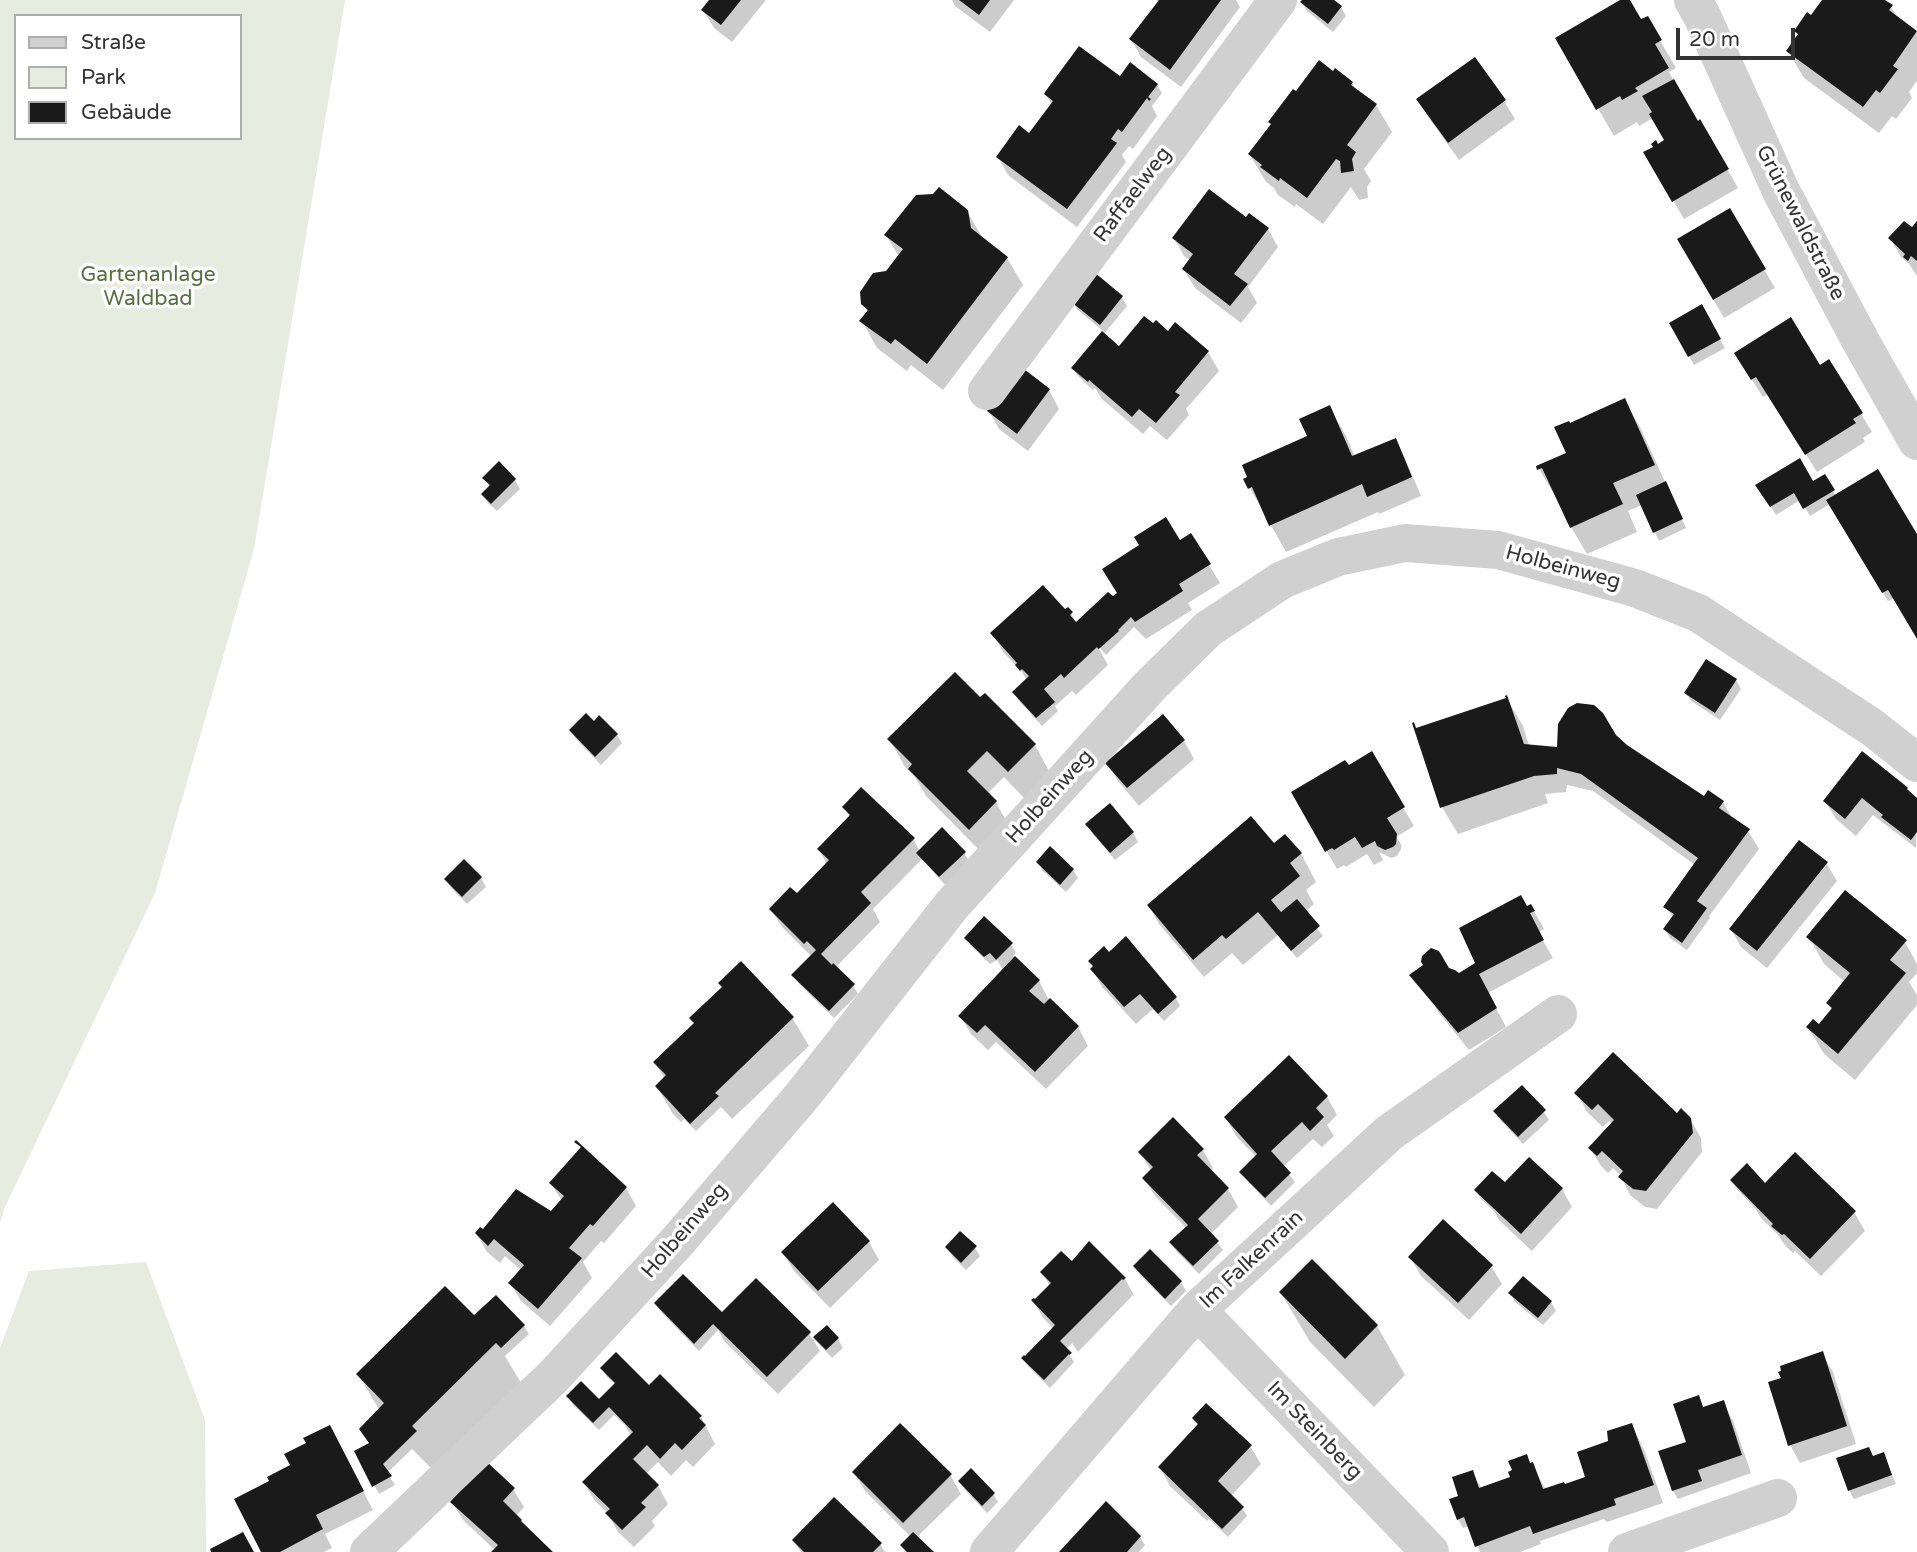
<!DOCTYPE html>
<html>
<head>
<meta charset="utf-8">
<style>
	body { margin:0 }
	#map { position:relative; width:1917px; height:1552px; overflow:hidden; background:#fff; font-family:"Varela Round",sans-serif }
	canvas { display:block }
	.legend { position:absolute; left:14px; top:14px; width:228px; height:126px; box-sizing:border-box; background:#fff; border:2px solid #adadad; margin:0; padding:9px 12px; list-style:none; font-size:21px; color:#333 }
	.legend li { display:flex; align-items:center; gap:14px; height:35px }
	.legend b { width:35px; border:2px solid #adadad }
	.scale { position:absolute; left:1676px; top:28px; width:119px; height:32px; box-sizing:border-box; border:4px solid #333; border-top:0; padding-left:9px; font-size:21px; line-height:24px; white-space:nowrap; color:#333; -webkit-text-stroke:5px #fff; paint-order:stroke }
</style>
</head>
<body>
<div id="map">
<canvas width="1917" height="1552"></canvas>
<ul class="legend">
<li><b style="height:9px;background:#d0d0d0"></b>Straße</li>
<li><b style="height:19px;background:#e6ecdf"></b>Park</li>
<li><b style="height:19px;background:#1a1a1a"></b>Gebäude</li>
</ul>
<div class="scale">20 m</div>
</div>
<script>
const context = document.querySelector('canvas').getContext('2d');
context.lineJoin = 'round';
function fill(path, color) { context.fillStyle = color; context.fill(path, 'evenodd'); }
const shape = rows => new Path2D(rows.map(r => 'M' + r).join(''));
function stroke(path, color, width, dash) { context.strokeStyle = color; context.lineWidth = width; context.lineCap = dash ? 'butt' : 'round'; context.setLineDash(dash || []); context.stroke(path); }
function label(font, color, halo, rows, align = 'center') {
  context.font = font + ' "Varela Round",sans-serif'; context.lineWidth = 7; context.setLineDash([]); context.textBaseline = 'middle'; context.strokeStyle = halo; context.fillStyle = color; for (const [text, x, y, turn = 0] of rows) {
    context.save(); context.translate(x, y); context.rotate((+turn || 0) * Math.PI / 180); context.textAlign = isNaN(turn) ? turn : align; if (halo) context.strokeText(text, 0, 0); context.fillText(text, 0, 0); context.restore();
  }
}
fill(shape([
	[0,0,345,0,254,549,155,893,5,1207,0,1223],
	[16,16,240,16,240,138,16,138],
	[146,1262,205,1420,206,1552,0,1552,0,1348,29,1271]
]), '#e6ecdf');
fill(shape([
	[711,0,766,0,732,42,714,28,703,10],
	[952,0,1014,0,990,32,955,6],
	[1156,0,1236,0,1240,7,1181,87,1141,57,1131,39,1159,2],
	[1304,0,1332,0,1341,7,1346,16,1333,32,1307,11,1302,3],
	[1623,0,1628,0,1641,22,1647,18,1676,68,1669,72,1697,123,1700,121,1738,188,1684,219,1645,153,1671,171,1666,141,1653,118,1639,126,1637,122,1614,136,1557,38],
	[1824,0,1882,0,1891,7,1899,20,1917,33,1917,81,1909,92,1912,98,1896,119,1892,116,1879,133,1804,78,1788,51,1799,36,1796,31,1812,17],
	[1474,59,1504,101,1515,119,1459,160,1429,118,1419,100],
	[1121,78,1157,85,1162,93,1152,106,1157,116,1133,149,1129,146,1122,155,1126,162,1077,227,1008,175,998,157,1030,135,1052,105,1046,94],
	[1352,83,1356,90,1376,105,1392,132,1364,169,1371,181,1367,187,1368,198,1359,200,1351,187,1323,224,1296,204,1295,207,1278,195,1274,188,1266,182,1250,155],
	[1729,210,1775,288,1724,318,1679,240],
	[967,211,983,239,1007,258,1023,285,943,390,911,365,907,371,877,348,862,321,868,313,863,304,899,257,886,235],
	[1246,219,1268,229,1278,247,1248,287,1257,303,1241,323,1195,288,1184,270,1191,261,1184,256,1174,238],
	[1917,224,1917,276,1909,264,1901,257,1890,238,1912,230],
	[1094,275,1122,298,1127,306,1103,335,1119,348,1169,333,1176,325,1208,352,1219,371,1186,409,1189,415,1167,440,1150,426,1143,434,1102,399,1095,388,1093,390,1078,376,1073,368,1104,332,1077,309,1073,301],
	[1701,307,1725,348,1694,365,1671,324],
	[1829,361,1872,432,1863,438,1865,442,1817,472,1768,394,1763,397,1747,372,1820,367],
	[1020,369,1049,390,1059,409,1028,451,999,429,989,411],
	[1624,400,1640,427,1686,528,1659,541,1642,505,1628,511,1637,532,1587,554,1571,527,1557,495,1555,496,1538,467,1568,454,1570,426],
	[1329,407,1345,434,1355,457,1395,440,1405,458,1421,496,1379,514,1378,512,1286,552,1245,479,1310,437],
	[1824,476,1836,496,1917,537,1917,635,1895,598,1888,601,1830,504,1810,516,1800,500,1776,515,1758,485,1812,483],
	[484,478,515,480,520,489,497,511,488,503,483,494,490,487],
	[1180,542,1209,565,1220,583,1188,603,1192,610,1146,639,1134,627,1106,655,1100,648,1099,649,1108,665,1076,695,1072,691,1055,706,1058,711,1042,726,1019,701,1014,692,1027,681,1022,672,1003,652,993,634,1065,612,1068,609,1077,623,1112,598],
	[1736,680,1741,689,1720,720,1691,701,1686,693],
	[985,695,1035,745,1050,773,1024,798,1004,777,987,794,996,802,1011,830,985,856,926,796,915,777,905,767,890,740,980,699],
	[1507,699,1523,726,1529,746,1559,749,1615,736,1625,746,1704,798,1723,802,1733,820,1748,831,1759,849,1709,916,1710,918,1687,950,1670,938,1665,929,1673,917,1665,907,1695,865,1593,791,1567,785,1566,792,1545,794,1548,803,1458,834,1442,807],
	[594,723,617,735,622,743,601,765,576,739,571,731],
	[1184,741,1194,759,1139,806,1118,781,1107,763],
	[1862,753,1917,800,1916,848,1873,815,1856,836,1836,819,1825,801],
	[1371,754,1414,826,1396,837,1401,844,1401,849,1397,856,1391,858,1379,852,1383,860,1374,865,1367,854,1346,867,1344,865,1337,869,1293,793,1348,768],
	[844,807,913,839,920,851,964,853,969,861,945,885,922,859,873,909,880,922,836,967,853,985,858,994,834,1018,799,984,794,975,812,957,782,927,771,909,797,895,827,864,819,850,850,818],
	[1092,833,1133,833,1138,842,1115,860],
	[1285,836,1301,854,1316,882,1306,890,1314,904,1305,912,1323,936,1297,958,1278,935,1243,965,1232,953,1204,977,1159,924,1149,906,1274,846],
	[464,861,481,878,486,887,467,904,451,888,446,879],
	[1038,862,1073,870,1078,878,1066,892,1043,871],
	[1826,863,1837,881,1767,968,1741,947,1731,929],
	[1531,906,1544,929,1538,932,1553,958,1488,993,1506,1027,1469,1050,1439,1013,1433,1003,1449,971,1459,975,1477,964,1527,908],
	[1809,937,1905,942,1917,964,1917,973,1909,982,1917,995,1917,1005,1855,1080,1824,1054,1808,1027,1820,1026,1832,1010,1828,1003,1845,982,1824,964],
	[966,938,1011,944,1016,953,1013,956,1039,981,1049,1000,1078,1027,1088,1046,1046,1089,996,1042,988,1050,971,1034,960,1016,1003,970,997,960,990,964,971,946],
	[740,964,793,1019,809,1046,732,1119,721,1107,696,1131,684,1119,681,1122,673,1114,657,1087,665,1079,655,1063,695,1024],
	[1092,969,1176,998,1180,1006,1164,1021,1153,1009,1136,1024,1102,987],
	[1289,1057,1327,1097,1337,1115,1327,1125,1334,1136,1322,1147,1313,1139,1283,1167,1295,1182,1271,1206,1247,1180,1242,1172,1256,1157,1236,1136,1226,1118],
	[1577,1093,1690,1119,1701,1138,1702,1152,1657,1209,1645,1207,1630,1195,1621,1176,1613,1168,1608,1173,1601,1166,1590,1148,1613,1125,1609,1121,1603,1127,1587,1112],
	[1495,1111,1544,1112,1549,1120,1523,1144,1500,1120],
	[1203,1150,1213,1168,1210,1171,1228,1189,1238,1207,1211,1234,1223,1250,1199,1274,1176,1251,1171,1243,1187,1229,1155,1196,1144,1178,1151,1171,1140,1152],
	[1732,1180,1854,1212,1865,1231,1821,1276,1795,1251,1793,1253,1784,1244,1779,1236,1761,1218,1756,1209,1737,1189],
	[551,1184,626,1188,636,1206,604,1243,601,1241,583,1262,592,1278,550,1326,521,1301,510,1283,521,1270,505,1256,500,1263,487,1252,477,1234,551,1214,562,1201],
	[1505,1185,1562,1189,1572,1207,1532,1251,1499,1220,1494,1211,1481,1199,1476,1190],
	[869,1242,879,1260,830,1308,794,1271,783,1253],
	[947,1247,975,1248,980,1256,966,1270,952,1256],
	[1150,1251,1181,1282,1186,1291,1171,1306,1140,1275,1135,1267],
	[1410,1257,1491,1266,1502,1284,1469,1320,1421,1276],
	[1072,1264,1125,1279,1135,1297,1133,1295,1078,1352,1072,1343,1066,1349,1074,1362,1050,1388,1028,1366,1023,1358,1054,1329,1044,1319,1033,1301,1050,1286,1042,1273],
	[1523,1278,1551,1302,1556,1311,1543,1325,1515,1302,1511,1293],
	[1281,1293,1377,1326,1405,1375,1374,1407,1310,1342],
	[656,1304,722,1315,809,1333,813,1340,827,1327,838,1339,843,1348,832,1358,815,1340,814,1341,820,1351,778,1394,724,1341,718,1330,699,1351,661,1312],
	[479,1323,524,1326,529,1334,505,1356,526,1391,439,1476,412,1449,387,1473,395,1485,379,1494,356,1452,371,1444,380,1411,358,1374],
	[1822,1354,1833,1372,1856,1444,1800,1463,1790,1445,1783,1379],
	[602,1368,647,1386,660,1377,701,1417,715,1444,693,1467,686,1460,671,1476,658,1462,646,1474,658,1486,668,1504,652,1521,655,1526,634,1547,618,1532,607,1512,595,1501,584,1483,631,1436,625,1425,614,1415,599,1430,573,1405,568,1396,599,1401,616,1385,607,1377],
	[1698,1397,1702,1404,1700,1404,1708,1415,1723,1403,1733,1421,1751,1473,1678,1499,1673,1491,1660,1453,1689,1451],
	[1194,1418,1250,1446,1261,1464,1231,1496,1242,1508,1247,1516,1228,1537,1209,1519,1207,1521,1170,1486,1160,1467,1198,1426],
	[1632,1425,1645,1452,1663,1503,1607,1522,1604,1519,1540,1541,1541,1544,1520,1552,1480,1552,1469,1526,1463,1528,1458,1519,1461,1497,1472,1472,1482,1489,1512,1478,1532,1464,1546,1490,1564,1486,1584,1479,1610,1442],
	[339,1445,373,1510,325,1534,332,1548,324,1552,263,1552],
	[1883,1454,1896,1484,1854,1499,1849,1490,1873,1457],
	[854,1472,950,1475,961,1494,916,1538,931,1552,906,1552,902,1545,911,1537,865,1491],
	[960,1481,993,1494,998,1502,987,1513,965,1490],
	[513,1489,524,1507,516,1516,550,1552,493,1552,495,1550,463,1520,452,1502],
	[1140,1537,1145,1545,1139,1552,1061,1552],
	[794,1541,880,1544,885,1552,801,1552]
]), '#0003');
fill(shape([
	[709,0,741,0,721,25,701,10],
	[959,0,990,0,979,15],
	[1159,0,1221,0,1170,70,1129,39],
	[1302,0,1334,0,1342,6,1328,24,1300,2],
	[1620,0,1630,0,1641,19,1648,16,1662,40,1655,44,1669,68,1635,88,1638,91,1622,100,1620,96,1596,110,1555,38],
	[1822,0,1885,0,1893,5,1889,10,1917,31,1893,66,1898,69,1880,93,1876,90,1863,107,1786,51,1798,34,1794,31,1807,12,1811,15],
	[1079,46,1120,76,1130,62,1158,84,1148,97,1151,99,1149,101,1147,98,1122,132,1118,129,1111,139,1117,143,1067,209,996,157,1019,125,1029,133,1053,101,1044,94,1045,92],
	[1475,57,1506,100,1448,143,1416,99],
	[1319,60,1333,71,1335,68,1353,82,1351,85,1377,104,1347,145,1356,152,1352,159,1354,171,1341,173,1340,161,1336,159,1307,198,1280,178,1279,181,1260,167,1262,165,1248,154,1271,124,1268,122,1293,89,1296,91],
	[1674,79,1698,121,1700,119,1729,169,1672,202,1643,152,1653,147,1651,144,1656,140,1658,144,1664,140,1649,114,1652,112,1642,96],
	[939,187,968,210,971,228,1008,257,927,364,895,339,891,344,859,321,868,310,861,304,860,292,873,273,886,271,903,249,884,235,916,195,933,194],
	[1209,189,1246,217,1249,213,1269,228,1234,274,1248,284,1230,306,1182,269,1193,254,1172,238],
	[1730,208,1766,269,1713,300,1677,239],
	[1904,221,1912,227,1917,221,1917,261,1911,256,1908,261,1903,257,1905,254,1888,238],
	[1094,272,1123,296,1100,325,1070,301],
	[1702,304,1721,339,1688,357,1669,323],
	[1144,316,1153,323,1156,320,1168,331,1175,322,1209,351,1175,392,1180,395,1156,423,1139,409,1132,417,1089,380,1088,382,1071,368,1102,331,1119,346],
	[1791,317,1820,365,1829,359,1863,413,1853,419,1856,423,1805,455,1756,377,1751,380,1734,353],
	[1020,366,1050,389,1017,434,987,411],
	[1625,398,1655,465,1613,483,1623,504,1570,528,1542,468,1537,470,1536,466,1566,453,1554,427,1569,421,1570,423],
	[1330,405,1352,456,1396,438,1412,477,1367,497,1362,484,1269,526,1252,487,1248,489,1243,479,1247,477,1242,465,1307,436,1299,419],
	[1800,458,1813,481,1825,474,1835,490,1803,509,1794,493,1770,507,1755,485],
	[499,461,516,479,491,504,481,494,490,485,482,478],
	[1878,469,1917,534,1917,639,1888,590,1882,593,1826,500],
	[1666,481,1683,519,1653,533,1636,495],
	[1166,517,1180,540,1191,533,1211,564,1179,584,1183,591,1135,622,1131,617,1118,630,1119,631,1100,648,1098,649,1097,647,1064,678,1061,674,1044,689,1055,702,1036,718,1012,692,1029,676,1022,669,1020,671,1015,665,1017,663,990,633,1043,585,1065,609,1068,607,1073,612,1070,615,1076,622,1108,592,1113,596,1117,593,1102,569,1139,545,1134,537],
	[1706,659,1737,679,1715,713,1684,693],
	[955,672,980,697,985,693,1036,744,1008,772,987,751,967,771,997,801,969,830,908,769,912,764,887,739],
	[1507,695,1524,744,1557,747,1558,724,1568,708,1577,703,1594,705,1603,713,1616,735,1627,745,1704,796,1708,790,1724,801,1719,808,1750,829,1697,901,1707,908,1682,943,1663,929,1674,914,1663,907,1698,858,1581,774,1557,768,1557,774,1534,776,1440,808,1412,723,1414,722,1416,728,1506,698,1505,696],
	[586,713,594,721,599,715,618,734,595,757,569,730],
	[1163,714,1185,740,1127,788,1105,763],
	[1372,751,1405,807,1387,818,1397,834,1396,844,1393,847,1385,850,1377,846,1375,841,1362,848,1355,837,1334,850,1332,848,1325,852,1291,792,1345,760,1349,765],
	[1862,751,1906,786,1908,788,1907,789,1917,798,1917,832,1911,840,1881,817,1883,815,1862,798,1845,819,1823,801],
	[861,787,915,838,861,892,871,903,821,954,832,965,833,963,855,984,829,1011,791,975,816,950,807,941,804,944,769,909,790,887,797,893,829,860,817,849,850,815,842,807],
	[1110,803,1134,832,1110,853,1085,824],
	[1251,816,1274,843,1285,834,1302,853,1290,863,1300,876,1271,900,1281,912,1297,899,1320,926,1291,951,1258,912,1226,939,1222,935,1193,960,1147,905],
	[942,827,966,852,939,877,916,853],
	[1799,840,1828,862,1757,951,1729,929],
	[1050,846,1074,869,1060,885,1036,862],
	[464,859,482,877,462,897,444,879],
	[1845,890,1907,940,1890,960,1906,973,1838,1054,1806,1027,1813,1019,1819,1024,1832,1008,1826,1003,1850,973,1806,937],
	[1521,895,1527,906,1531,904,1535,911,1530,913,1544,940,1479,974,1497,1008,1458,1033,1409,975,1423,965,1421,962,1422,956,1431,948,1439,951,1449,968,1455,970,1459,973,1475,963,1459,928],
	[984,916,1013,943,996,960,990,953,984,957,964,938],
	[1126,936,1177,997,1158,1014,1140,994,1124,1007,1090,969,1093,966,1088,961,1104,946,1109,952],
	[1015,956,1040,980,1029,991,1044,1004,1050,998,1079,1026,1035,1072,985,1025,977,1033,958,1016],
	[741,961,794,1017,715,1093,719,1096,690,1124,655,1086,666,1075,653,1062,694,1023,689,1018,722,987,718,983],
	[1613,1052,1677,1113,1681,1108,1691,1118,1693,1133,1646,1191,1633,1189,1618,1177,1623,1171,1602,1151,1597,1156,1588,1148,1614,1120,1598,1104,1592,1110,1574,1093],
	[1289,1055,1328,1096,1316,1108,1324,1117,1310,1131,1302,1122,1271,1151,1291,1173,1265,1198,1239,1172,1257,1154,1224,1117],
	[1522,1085,1546,1110,1518,1137,1493,1111],
	[1173,1117,1204,1149,1197,1155,1229,1188,1198,1219,1219,1241,1193,1266,1169,1242,1188,1225,1142,1178,1153,1167,1138,1152],
	[576,1140,627,1187,593,1226,590,1224,569,1248,582,1258,538,1309,508,1283,524,1265,494,1239,488,1246,475,1233,480,1227,483,1229,516,1189,551,1211,564,1196,549,1183,581,1147,574,1142],
	[1795,1152,1856,1211,1810,1259,1784,1234,1782,1235,1771,1226,1773,1224,1730,1180,1747,1163,1765,1183],
	[1529,1157,1563,1188,1521,1234,1474,1190,1492,1171,1505,1182],
	[833,1202,870,1241,818,1291,781,1252],
	[1443,1219,1493,1265,1458,1303,1408,1257],
	[960,1231,977,1246,961,1263,945,1247],
	[1089,1241,1126,1278,1123,1280,1122,1279,1060,1341,1072,1353,1069,1355,1069,1354,1044,1380,1021,1358,1024,1355,1025,1356,1055,1325,1031,1300,1034,1298,1035,1299,1051,1283,1040,1272,1061,1251,1072,1261],
	[1150,1249,1182,1281,1165,1299,1133,1266],
	[1312,1259,1378,1325,1345,1359,1279,1292],
	[683,1274,722,1312,756,1278,811,1332,767,1377,713,1324,694,1344,654,1303],
	[1523,1276,1552,1301,1538,1318,1508,1293],
	[445,1286,474,1315,496,1295,525,1325,501,1348,496,1343,412,1426,417,1431,383,1464,392,1476,372,1487,354,1451,369,1443,359,1429,384,1403,356,1374],
	[827,1325,839,1338,826,1350,813,1337],
	[1823,1351,1847,1426,1788,1446,1768,1382,1781,1378,1778,1372,1781,1371,1780,1366],
	[616,1352,649,1385,660,1374,702,1416,699,1418,706,1425,682,1450,675,1443,660,1459,647,1445,633,1459,659,1485,641,1503,646,1507,622,1530,605,1513,610,1509,582,1482,633,1432,609,1407,593,1423,566,1396,581,1381,599,1399,615,1383,600,1368],
	[1699,1395,1703,1407,1724,1400,1742,1455,1698,1470,1702,1481,1672,1491,1658,1451,1686,1442,1673,1404],
	[1206,1403,1252,1445,1218,1481,1244,1507,1222,1529,1158,1467,1198,1424,1192,1418],
	[900,1423,952,1474,903,1523,852,1472],
	[1632,1423,1654,1485,1614,1499,1616,1505,1533,1534,1530,1526,1475,1547,1464,1517,1457,1520,1449,1499,1458,1496,1452,1477,1473,1470,1479,1488,1510,1477,1508,1472,1512,1470,1508,1461,1527,1454,1530,1463,1533,1462,1543,1489,1564,1482,1565,1484,1585,1477,1577,1452,1608,1441,1607,1431],
	[330,1425,364,1491,316,1515,323,1529,280,1552,261,1552,234,1499,269,1481,267,1477,290,1465,284,1454,306,1443,303,1438],
	[1869,1447,1873,1456,1884,1452,1892,1475,1848,1491,1836,1458],
	[487,1462,515,1488,503,1501,522,1520,521,1521,553,1552,491,1552,498,1545,450,1502],
	[971,1468,995,1493,982,1506,958,1481],
	[834,1497,882,1543,873,1552,804,1552,792,1540],
	[1106,1501,1141,1536,1127,1552,1059,1552],
	[243,1532,254,1552,211,1552,210,1549],
	[913,1532,934,1552,907,1552,900,1545]
]), '#1a1a1a');
stroke(shape([
	[1693,0,1702,16,1781,191,1860,340,1917,441],
	[987,391,1278,0],
	[1197,1310,1430,1552],
	[369,1552,553,1377,677,1242,802,1096,952,905,1150,686,1208,629,1282,580,1338,557,1405,543,1498,550,1635,588,1698,613,1873,728,1917,763],
	[989,1552,1197,1310,1389,1133,1558,1014],
	[1627,1552,1778,1498]
]), '#d0d0d0', 38);
label('21px', '#333', '#fff', [
	["Raffaelweg",1133,195,-53],
	["Grünewaldstraße",1800,223,63],
	["Holbeinweg",1563,568,15],
	["Holbeinweg",1050,797,-48],
	["Holbeinweg",685,1231,-49],
	["Im Falkenrain",1252,1260,-43],
	["Im Steinberg",1314,1431,46]
]);
label('21px', '#56703f', '#fff', [
	["Gartenanlage",148,275],
	["Waldbad",148,299]
]);
</script>
</body>
</html>
